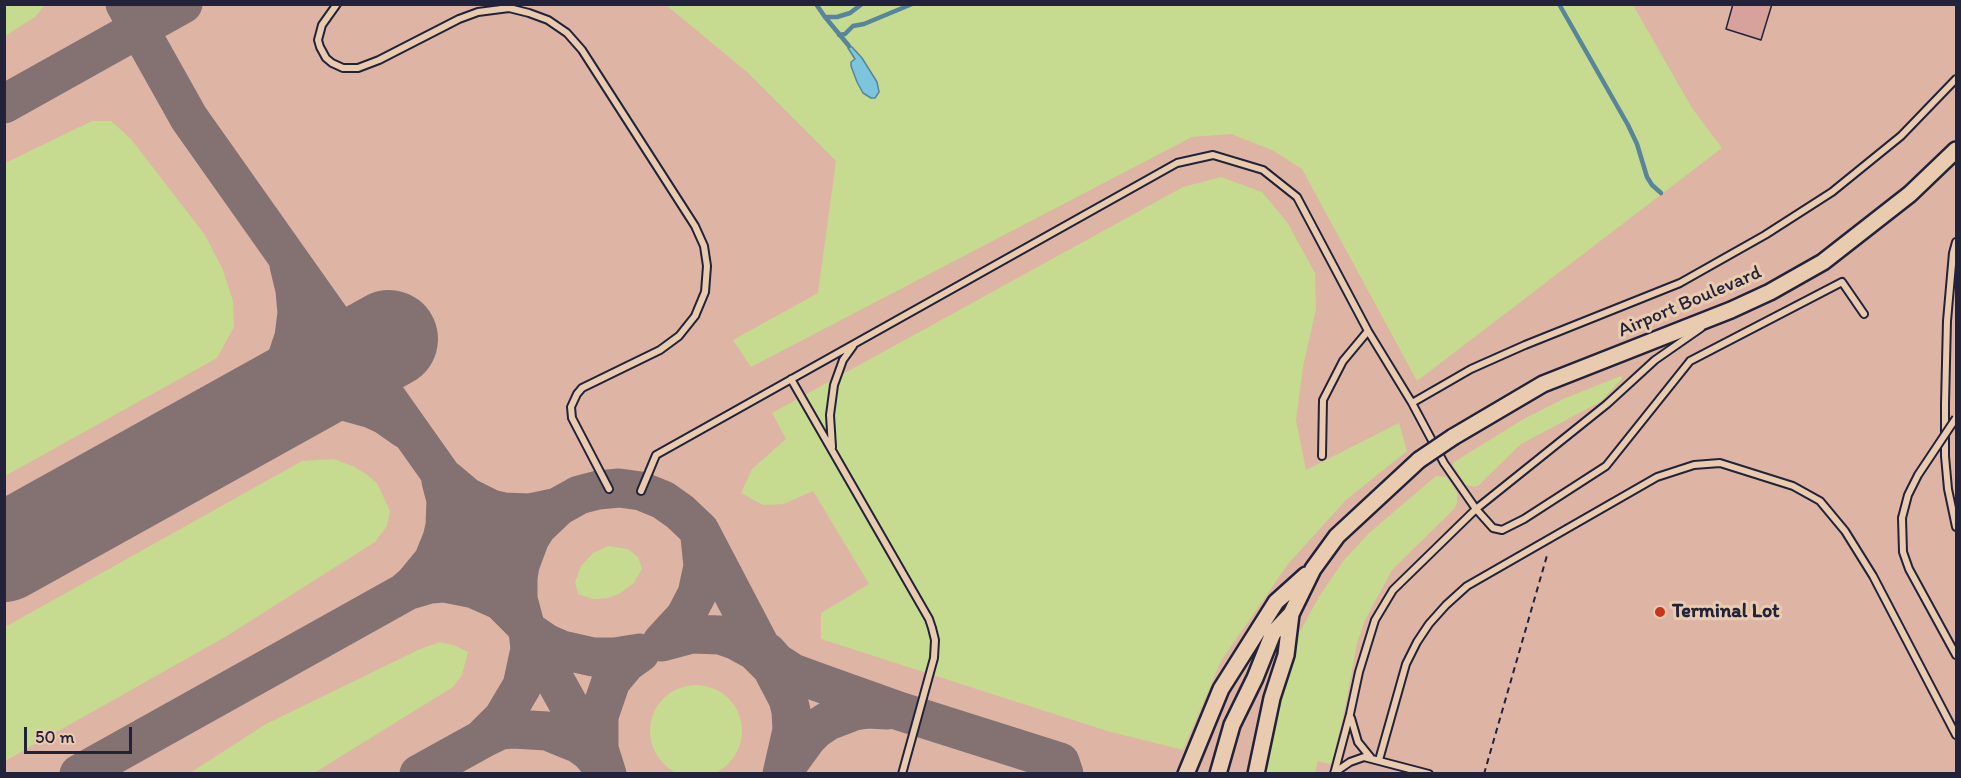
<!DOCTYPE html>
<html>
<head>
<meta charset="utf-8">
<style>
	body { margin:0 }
	#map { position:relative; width:1961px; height:778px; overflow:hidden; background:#e7c2ab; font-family:Itim,sans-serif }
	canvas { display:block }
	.frame { position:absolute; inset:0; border:6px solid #22223b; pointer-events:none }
	.scale { position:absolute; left:24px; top:727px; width:108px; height:27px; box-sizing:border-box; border:3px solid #22223b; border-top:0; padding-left:8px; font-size:18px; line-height:21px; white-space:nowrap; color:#22223b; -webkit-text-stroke:4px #e9ccaf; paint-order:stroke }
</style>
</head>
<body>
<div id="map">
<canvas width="1961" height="778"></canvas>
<div class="frame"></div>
<div class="scale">50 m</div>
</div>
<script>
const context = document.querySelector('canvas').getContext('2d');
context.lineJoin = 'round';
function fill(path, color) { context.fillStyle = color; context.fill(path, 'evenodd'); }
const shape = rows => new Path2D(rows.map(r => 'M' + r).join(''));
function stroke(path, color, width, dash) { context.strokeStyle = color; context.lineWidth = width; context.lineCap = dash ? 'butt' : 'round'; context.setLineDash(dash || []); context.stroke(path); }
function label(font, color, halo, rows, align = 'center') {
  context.font = font + ' Itim,sans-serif'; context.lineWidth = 6; context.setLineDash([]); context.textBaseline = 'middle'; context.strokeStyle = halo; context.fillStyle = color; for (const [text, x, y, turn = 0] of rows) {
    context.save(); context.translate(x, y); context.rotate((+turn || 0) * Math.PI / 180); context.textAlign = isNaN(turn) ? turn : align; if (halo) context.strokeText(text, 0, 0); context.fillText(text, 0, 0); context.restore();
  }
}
fill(shape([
	[5,5,1956,5,1956,773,5,774]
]), '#deb5a4');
fill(shape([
	[5,4,45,4,45,5,35,17,5,36],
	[666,5,1633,5,1692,108,1722,148,1417,381,1302,169,1272,150,1231,134,1192,137,751,367,733,340,818,293,836,161,747,72],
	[92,121,111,121,131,139,205,235,223,270,233,301,234,327,217,358,5,476,5,163],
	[1221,177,1262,192,1287,222,1315,273,1316,309,1303,367,1296,420,1306,470,1399,423,1407,451,1346,500,1288,564,1221,661,1183,750,1107,731,821,639,821,613,869,584,813,491,784,504,763,505,741,493,752,469,786,439,772,413,1183,187],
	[1621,376,1622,379,1600,402,1521,444,1479,485,1475,487,1466,485,1453,466,1454,462,1522,420,1563,399],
	[333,459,353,466,366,474,377,483,383,496,390,511,387,526,375,542,225,637,5,761,5,627,302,461],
	[1436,476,1446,477,1449,480,1457,493,1457,503,1454,509,1392,570,1365,620,1357,643,1345,708,1332,763,1329,764,1318,761,1315,773,1260,774,1288,661,1299,633,1319,597,1344,560,1369,533],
	[608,546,628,549,638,557,642,569,634,583,619,594,608,598,593,599,578,594,575,582,581,566,593,553],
	[440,642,456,646,468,652,462,675,453,687,314,773,190,773,266,724,418,650],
	'650 731a46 46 0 1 1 92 0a46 46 0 1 1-92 0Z'
]), '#c6da90');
const water = shape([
	[849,46,852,47,862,58,877,82,879,92,875,98,871,98,863,93,857,82,851,66,851,62,855,59,848,48,849,46]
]);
fill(water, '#7cc5dc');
stroke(water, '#58849c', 1.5);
stroke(shape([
	[816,4,825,17,837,17,850,13,862,4],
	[1559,4,1628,125,1637,144,1647,177,1652,185,1661,193],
	[825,17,849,46],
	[839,35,845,34,853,26,864,24,912,4]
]), '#58849c', 4.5);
stroke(shape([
	[125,4,189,118,442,476,607,774],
	[4,104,183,4],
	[246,418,291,402,320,399,334,400,347,402,372,409,385,415,405,429],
	[222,432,261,400,280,375,286,361,294,337,297,313,295,290,289,265],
	[441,481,446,500,445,526,442,539,433,561,414,584,406,591,430,584,444,583,474,589,501,601,525,625,518,599,518,578,520,565,530,538,537,527,558,507,529,513,504,512,491,509,467,497,447,480],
	[700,537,703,566,697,594,685,617,662,642,692,634,720,635,735,640,744,645,755,651,769,665],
	[528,630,530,649,522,686,503,718,482,739,501,730,513,729,547,731,579,744,590,752,606,771,599,749,599,716,611,681,626,663,640,653,615,657,593,657,562,650,546,643,530,632],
	[767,652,776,662,793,673,812,680,899,711,1060,762,1064,774],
	[786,767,807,738,816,729,828,721,854,711,868,709,887,710],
	[79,774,579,495,598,490,619,488,641,491,663,500,680,512,700,531,788,699,791,711,792,730,782,774],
	[419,774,504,727]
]), '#847273', 39);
stroke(shape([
	[4,553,389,339]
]), '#847273', 98);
const building = shape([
	[1733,4,1772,4,1761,40,1726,29,1733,4]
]);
fill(building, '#d7a29b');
stroke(building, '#22223b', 1.5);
const service = shape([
	[337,4,322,25,318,40,320,47,326,58,332,63,343,68,358,68,379,60,459,19,478,12,509,8,529,13,548,20,567,33,582,50,695,226,704,246,707,266,705,292,695,316,679,336,660,350,582,388,577,394,571,407,572,418,609,489],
	[1956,242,1953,253,1947,321,1945,404,1945,456,1948,489,1956,527],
	[791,379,929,619,932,628,935,640,934,658,902,774],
	[1412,403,1471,369,1525,345,1680,283,1765,235,1832,192,1901,136,1956,79],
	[832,447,830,415,834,385,843,360,853,346],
	[1322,456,1323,400,1343,361,1368,331],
	[641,491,656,455,1177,163,1213,155,1263,170,1297,197,1368,331,1412,403,1444,463,1476,509,1493,528,1502,530,1524,519,1606,466,1690,361,1842,282,1864,314],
	[1902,518,1903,552,1909,569,1956,655],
	[1351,718,1358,742,1371,758],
	[1379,760,1406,664,1417,642,1429,624,1446,605,1467,586,1657,477,1694,465,1720,463,1793,486,1820,501,1845,531,1873,576,1956,735],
	[1334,773,1350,762,1364,757,1429,774],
	[1334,774,1350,714,1359,672,1375,620,1393,590,1476,509,1607,404,1655,360,1701,328]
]);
const tertiary = shape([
	[1453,437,1543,384,1731,310,1770,292,1823,262,1910,194,1956,150],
	[1186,774,1221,689,1276,602,1306,575],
	[1218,774,1232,725,1255,678,1273,633,1291,614,1313,569,1337,536,1419,460],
	[1256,774,1272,698,1286,655,1291,614]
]);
stroke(service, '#22223b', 10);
stroke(tertiary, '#22223b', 20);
stroke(shape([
	[1484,774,1548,552]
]), '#22223b', 2, [6, 4.5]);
stroke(service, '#e9ccaf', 6);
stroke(tertiary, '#e9ccaf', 15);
const serviceBridge = shape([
	[1902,518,1908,495,1918,475,1956,418]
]);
const tertiaryBridge = shape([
	[1419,460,1453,437]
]);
stroke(serviceBridge, '#22223b', 10, []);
stroke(tertiaryBridge, '#22223b', 20, []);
stroke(serviceBridge, '#e9ccaf', 6);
stroke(tertiaryBridge, '#e9ccaf', 15);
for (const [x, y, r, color] of [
	[1660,612,6,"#c8321e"]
]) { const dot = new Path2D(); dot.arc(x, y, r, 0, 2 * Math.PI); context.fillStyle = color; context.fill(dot); stroke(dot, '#e9ccaf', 2); }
label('20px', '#22223b', '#e9ccaf', [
	["Airport Boulevard",1690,302,-23]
]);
label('bold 20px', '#22223b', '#e9ccaf', [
	["Terminal Lot",1672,612]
], 'left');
</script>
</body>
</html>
